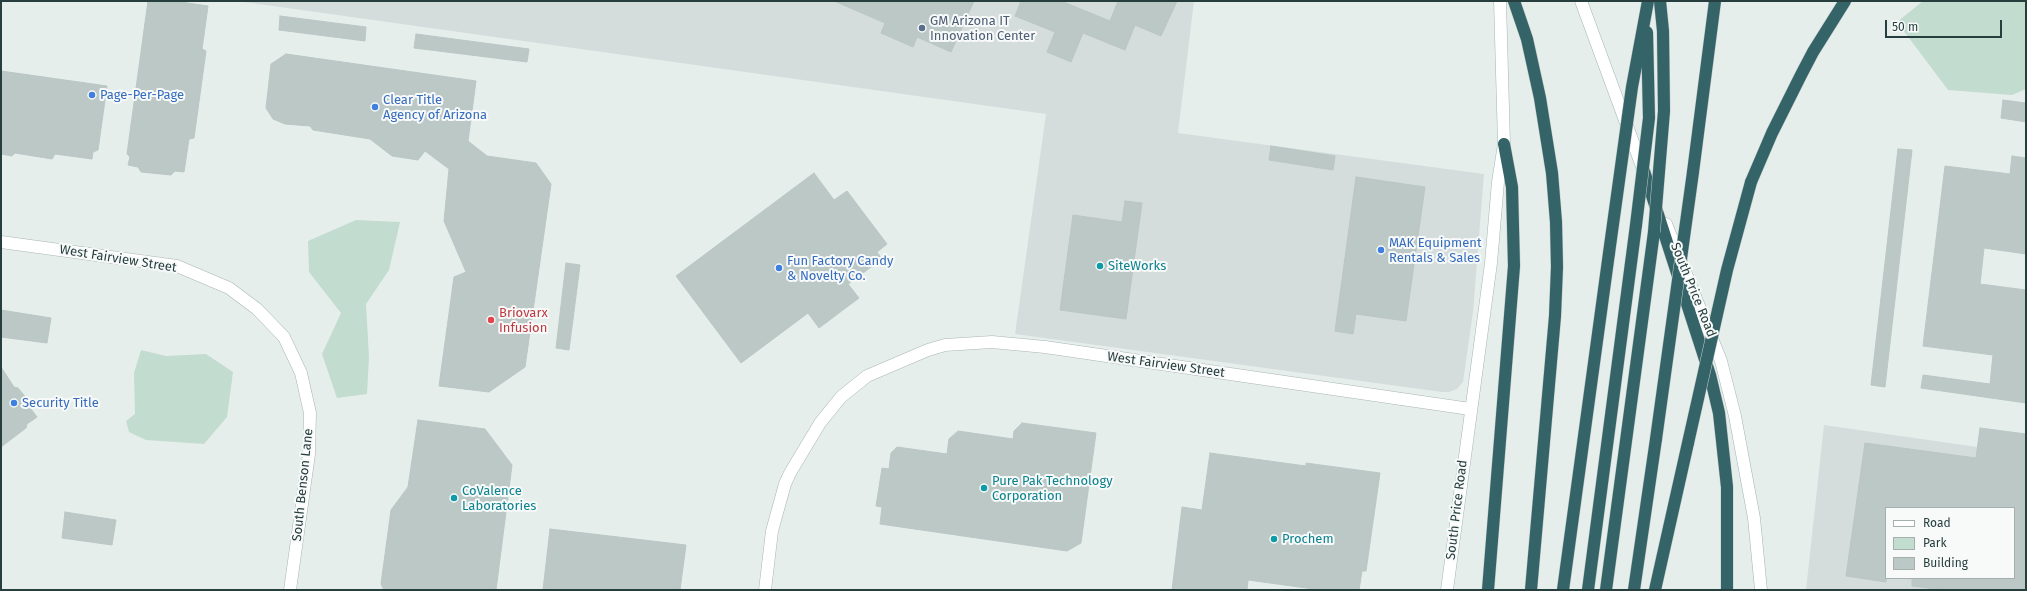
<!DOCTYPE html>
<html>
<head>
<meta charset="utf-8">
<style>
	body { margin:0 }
	#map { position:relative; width:2027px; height:591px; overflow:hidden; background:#e6eeec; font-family:"Fira Sans",sans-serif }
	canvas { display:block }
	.frame { position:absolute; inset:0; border:2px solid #273e3e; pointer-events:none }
	.legend { position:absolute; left:1885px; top:507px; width:130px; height:72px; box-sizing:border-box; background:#f7faf9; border:1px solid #a4afae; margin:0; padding:5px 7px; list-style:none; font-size:12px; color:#273e3e }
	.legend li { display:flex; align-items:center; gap:8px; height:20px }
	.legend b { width:20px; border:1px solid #a4afae }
	.scale { position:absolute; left:1885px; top:20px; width:117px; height:18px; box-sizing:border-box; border:2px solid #273e3e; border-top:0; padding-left:5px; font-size:12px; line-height:14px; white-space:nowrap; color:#273e3e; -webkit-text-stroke:3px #f7faf9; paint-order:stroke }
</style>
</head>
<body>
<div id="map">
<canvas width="2027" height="591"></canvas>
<div class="frame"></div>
<ul class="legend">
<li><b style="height:5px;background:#fff"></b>Road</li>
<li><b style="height:11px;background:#c2dcd0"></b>Park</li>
<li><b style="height:11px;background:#bcc8c6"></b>Building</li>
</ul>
<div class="scale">50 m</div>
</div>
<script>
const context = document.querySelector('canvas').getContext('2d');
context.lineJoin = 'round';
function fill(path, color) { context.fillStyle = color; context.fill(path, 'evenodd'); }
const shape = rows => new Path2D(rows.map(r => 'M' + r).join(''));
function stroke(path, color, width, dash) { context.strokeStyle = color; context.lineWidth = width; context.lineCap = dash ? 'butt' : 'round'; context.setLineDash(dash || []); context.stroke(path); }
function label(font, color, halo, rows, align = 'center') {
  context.font = font + ' "Fira Sans",sans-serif'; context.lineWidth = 4; context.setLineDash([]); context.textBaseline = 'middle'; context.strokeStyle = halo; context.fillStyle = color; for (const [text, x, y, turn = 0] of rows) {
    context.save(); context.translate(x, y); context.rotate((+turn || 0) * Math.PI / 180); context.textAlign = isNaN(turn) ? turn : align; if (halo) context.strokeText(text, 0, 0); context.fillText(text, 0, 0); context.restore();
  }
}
fill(shape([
	[237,1,1194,1,1178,133,1484,174,1473,312,1463,382,1457,389,1449,392,1442,392,1015,334,1046,114],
	[1824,425,2026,454,2026,590,1806,590],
	[1886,508,2014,508,2014,578,1886,578]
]), '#d5dddc');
fill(shape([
	[1923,1,2026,1,2026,89,2012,95,1948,90,1897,22],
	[356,220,400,222,389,270,366,304,369,357,367,394,337,398,322,354,341,313,309,272,308,241],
	[141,350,166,356,206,354,233,372,227,417,204,444,146,440,129,432,126,421,135,414,134,373]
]), '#c2dcd0');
const building = shape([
	[148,1,174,1,208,6,202,49,206,51,194,138,189,139,184,172,175,171,171,175,141,172,138,167,128,165,130,157,127,154,148,1],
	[834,1,974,1,951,52,917,37,913,47,881,33,885,23,834,1],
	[1021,1,1061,1,1110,21,1118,1,1177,1,1161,36,1135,25,1125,50,1083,33,1071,62,1047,52,1055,32,1015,16,1021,1],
	[280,16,366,27,365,41,279,30,280,16],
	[416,34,529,49,527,62,414,48,416,34],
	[286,54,476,81,468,141,487,156,536,163,551,184,525,367,489,392,439,386,454,277,466,272,444,221,449,169,425,151,418,160,392,156,370,139,313,130,310,126,285,124,273,119,266,108,271,64,286,54],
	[1,71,107,86,98,150,93,152,92,159,55,154,52,159,15,153,12,156,1,154,1,71],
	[2003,100,2026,103,2026,122,2001,118,2003,100],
	[1271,146,1335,156,1333,170,1269,160,1271,146],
	[1898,149,1912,150,1885,387,1871,385,1898,149],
	[2012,156,2026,158,2026,254,1984,248,1980,284,2026,290,2026,403,1921,388,1923,375,1990,384,1993,355,1923,346,1945,166,2010,174,2012,156],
	[814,173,834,200,847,191,887,244,877,252,882,259,848,284,859,298,819,328,808,313,741,363,676,276,814,173],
	[1356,177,1425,187,1406,321,1356,314,1353,334,1335,331,1356,177],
	[1125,201,1142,203,1126,319,1060,310,1073,215,1122,222,1125,201],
	[566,263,580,265,569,350,556,348,566,263],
	[1,310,51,318,47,343,1,337,1,310],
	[1,367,14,387,18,388,28,400,28,405,37,417,27,424,26,428,1,447,1,367],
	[418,420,485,429,512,465,496,590,384,590,381,584,391,510,408,487,418,420],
	[1022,423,1096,433,1081,543,1067,551,880,524,882,507,876,506,882,468,889,469,891,453,897,447,947,454,949,439,958,431,1013,439,1014,431,1022,423],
	[1980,428,2026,434,2026,590,1943,590,1912,586,1912,578,2014,578,2014,508,1886,508,1886,582,1846,576,1865,443,1976,458,1980,428],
	[1210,453,1306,466,1306,463,1380,473,1366,571,1362,571,1359,590,1321,590,1248,580,1247,590,1172,590,1182,507,1202,510,1210,453],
	[65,512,116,520,112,545,62,538,65,512],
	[550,529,686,545,680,590,543,590,550,529]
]);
fill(building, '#bcc8c6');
stroke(building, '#b9c7c5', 1);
const street = shape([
	[1,242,177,266,229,288,257,309,284,337,301,373,310,413,309,454,290,590],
	[765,590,772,531,785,484,790,473,820,423,841,397,867,376,928,350,945,345,992,342,1045,347,1470,409]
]);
const secondary = shape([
	[1581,1,1644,172],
	[1666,224,1721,361,1735,416,1754,518,1761,590],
	[1447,590,1491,263,1498,182,1504,144,1500,1]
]);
const highway = shape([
	[1514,1,1527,39,1540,98,1552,173,1556,222,1557,267,1555,316,1531,590],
	[1644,171,1710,375,1719,413,1727,487,1727,590],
	[1693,172,1715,1],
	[1751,182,1772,133,1801,75,1813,52,1845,1],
	[1488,590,1514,266,1512,187,1504,144],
	[1563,590,1609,253],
	[1588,590,1636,225],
	[1606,590,1654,232],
	[1634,590,1656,439],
	[1655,590,1688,443]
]);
stroke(street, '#a9b6b4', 13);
stroke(secondary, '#a3b5b4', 13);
stroke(highway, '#c3c9c9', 13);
stroke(street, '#fff', 12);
stroke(secondary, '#fff', 12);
stroke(highway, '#356468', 12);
const highwayBridge = shape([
	[1636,225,1649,118,1647,32],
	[1654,232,1664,111,1663,31,1660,1],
	[1609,253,1632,87,1648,1],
	[1656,439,1693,172],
	[1688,443,1727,270,1751,182]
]);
stroke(highwayBridge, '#c3c9c9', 13, []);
stroke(highwayBridge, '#356468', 12);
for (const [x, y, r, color] of [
	[922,28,4,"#5c6f8a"],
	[92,95,4,"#3f7fe0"],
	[375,107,4,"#3f7fe0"],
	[1381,250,4,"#3f7fe0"],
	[1100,266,4,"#0f9aa8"],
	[779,268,4,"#3f7fe0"],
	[491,320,4,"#e0444e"],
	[14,403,4,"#3f7fe0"],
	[984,488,4,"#0f9aa8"],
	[454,498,4,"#0f9aa8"],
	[1274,539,4,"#0f9aa8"]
]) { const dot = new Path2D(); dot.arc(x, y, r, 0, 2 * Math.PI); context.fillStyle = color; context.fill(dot); stroke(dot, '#f7faf9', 1.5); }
label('13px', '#4e5e75', '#f7faf9', [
	["GM Arizona IT",930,21],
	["Innovation Center",930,36]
], 'left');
label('13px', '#366cbe', '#f7faf9', [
	["Page-Per-Page",100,95],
	["Clear Title",383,100],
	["Agency of Arizona",383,115],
	["MAK Equipment",1389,243],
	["Rentals & Sales",1389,258],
	["Fun Factory Candy",787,261],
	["& Novelty Co.",787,276],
	["Security Title",22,403]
], 'left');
label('13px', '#273e3e', '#f7faf9', [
	["West Fairview Street",118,259,9],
	["South Price Road",1693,290,68],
	["West Fairview Street",1166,365,8],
	["South Benson Lane",303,485,-84],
	["South Price Road",1457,510,-83]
]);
label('13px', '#0d838f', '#f7faf9', [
	["SiteWorks",1108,266],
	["Pure Pak Technology",992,481],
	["Corporation",992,496],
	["CoValence",462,491],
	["Laboratories",462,506],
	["Prochem",1282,539]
], 'left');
label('13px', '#be3a42', '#f7faf9', [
	["Briovarx",499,313],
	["Infusion",499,328]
], 'left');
</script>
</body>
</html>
